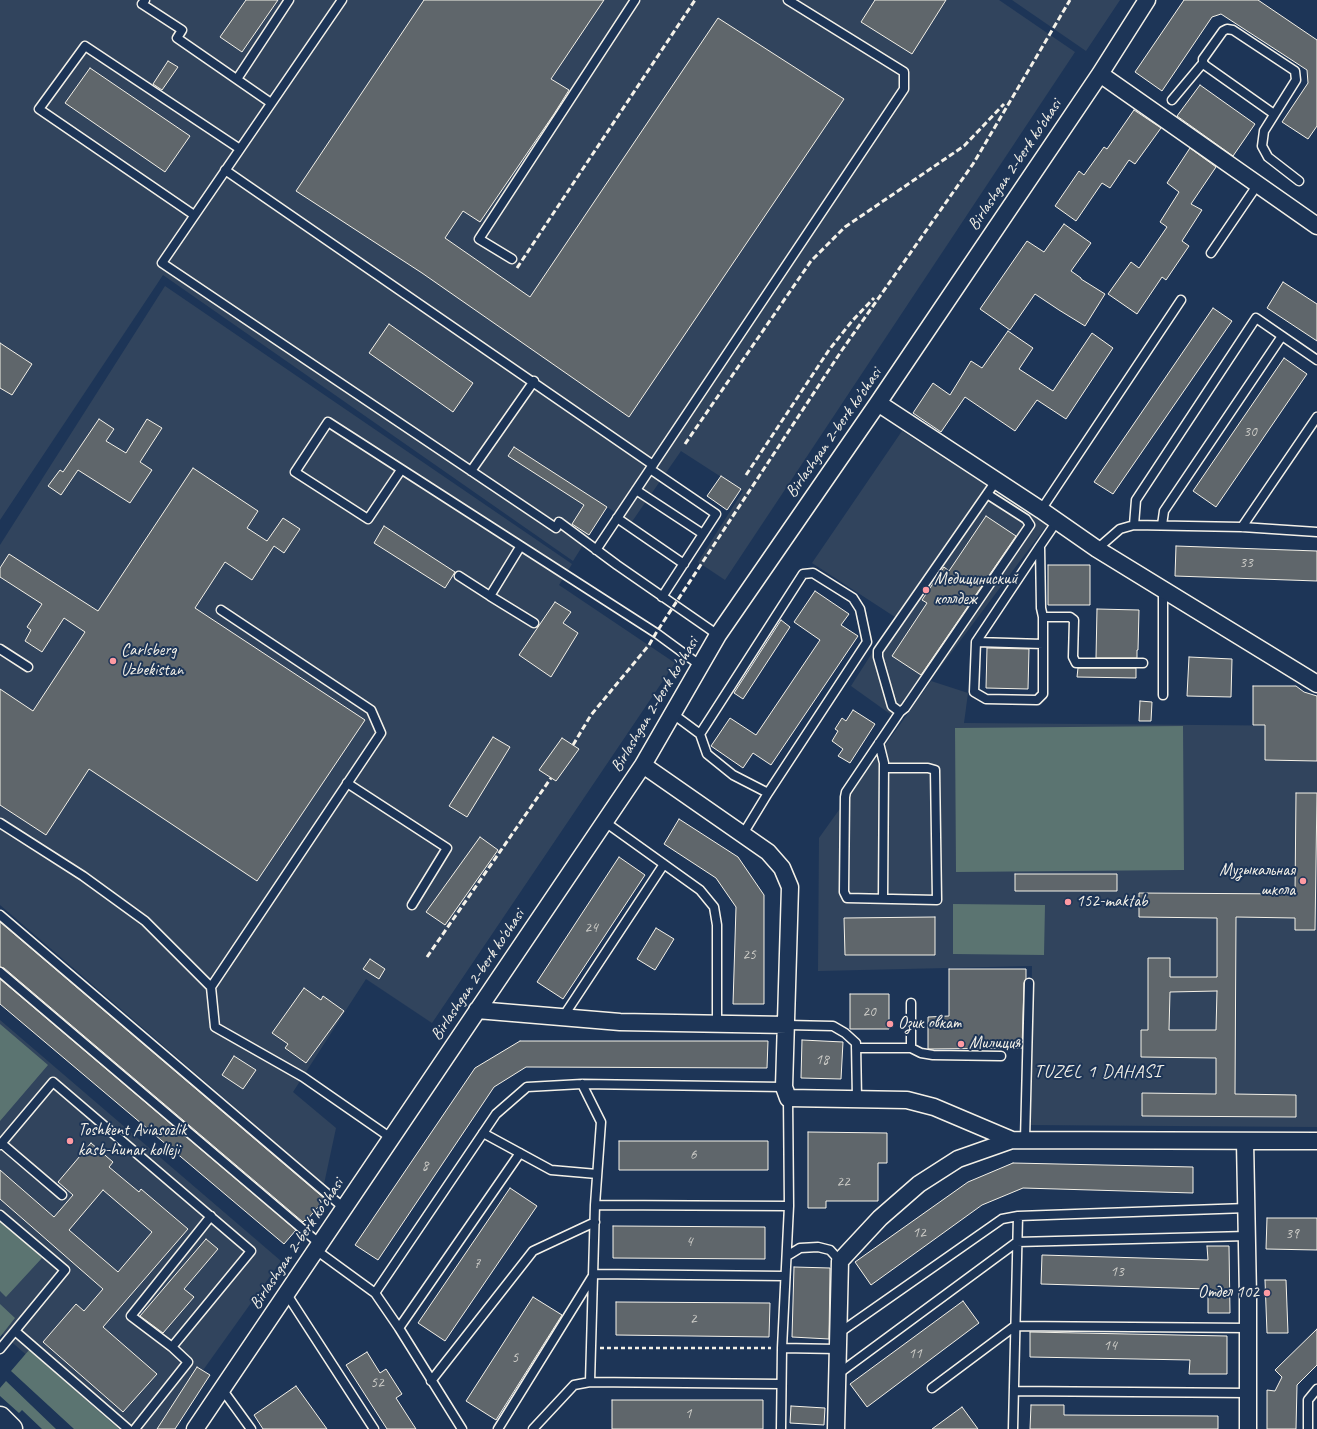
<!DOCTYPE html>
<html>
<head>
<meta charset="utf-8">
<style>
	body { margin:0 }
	canvas { display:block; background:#1d3557 }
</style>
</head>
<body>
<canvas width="1317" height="1429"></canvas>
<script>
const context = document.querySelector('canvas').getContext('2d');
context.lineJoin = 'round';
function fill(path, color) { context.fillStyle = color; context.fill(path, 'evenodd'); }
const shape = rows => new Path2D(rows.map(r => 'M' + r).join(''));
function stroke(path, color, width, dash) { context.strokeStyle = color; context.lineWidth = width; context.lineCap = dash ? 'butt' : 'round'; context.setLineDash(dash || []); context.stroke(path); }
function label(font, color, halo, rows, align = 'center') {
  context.font = font + ' Caveat,sans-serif'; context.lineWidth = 4; context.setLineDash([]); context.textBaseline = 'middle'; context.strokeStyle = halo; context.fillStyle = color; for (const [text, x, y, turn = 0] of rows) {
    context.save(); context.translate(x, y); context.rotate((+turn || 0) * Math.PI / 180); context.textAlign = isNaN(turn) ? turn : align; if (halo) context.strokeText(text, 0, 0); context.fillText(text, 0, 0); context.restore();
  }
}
fill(shape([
	[0,0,999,0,1075,52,725,580,698,562,743,491,681,451,631,523,607,507,573,561,163,275,0,520],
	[1012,0,1120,0,1086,51],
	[165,286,572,564,559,585,675,663,432,1023,366,979,293,1092,336,1128,324,1184,0,905,0,545],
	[902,431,1047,525,900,721,851,686,895,617,812,563],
	[931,681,968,693,964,723,1317,726,1317,1127,1030,1125,1032,966,818,971,819,838],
	[0,1020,281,1261,161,1429,112,1429,0,1332]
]), '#31445d');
fill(shape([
	[1183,726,1184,870,956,872,955,728],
	[953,904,1045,905,1044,955,953,954],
	[0,1024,48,1065,0,1121],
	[0,1220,42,1258,6,1297,0,1291],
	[0,1304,15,1318,0,1337],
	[29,1350,119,1429,74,1429,11,1371],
	[6,1381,56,1429,42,1429,22,1410,19,1413,0,1396,0,1388]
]), '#5b7471');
const building = shape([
	[246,0,278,0,242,52,220,37,246,0],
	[424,0,604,0,551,79,569,90,554,114,480,222,463,211,445,238,530,297,718,18,844,99,629,417,422,273,296,191,424,0],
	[875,0,946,0,912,54,861,22,875,0],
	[1184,0,1258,0,1317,40,1317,126,1308,139,1282,122,1308,83,1307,70,1221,14,1212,17,1162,91,1135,72,1184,0],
	[168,61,178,67,162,90,153,84,168,61],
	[90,68,190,136,165,172,65,103,90,68],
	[1200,85,1255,124,1233,156,1177,116,1200,85],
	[1134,110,1161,128,1135,164,1129,160,1110,188,1102,183,1076,221,1055,206,1079,171,1084,175,1104,147,1107,149,1134,110],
	[1190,148,1216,167,1191,204,1202,210,1182,241,1189,246,1166,280,1162,277,1137,314,1108,294,1131,262,1139,268,1167,227,1160,222,1179,192,1167,183,1190,148],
	[1064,224,1091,243,1071,271,1081,278,1081,279,1105,294,1085,326,1059,310,1035,294,1010,330,980,309,1027,241,1044,252,1064,224],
	[1283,282,1317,304,1317,341,1267,308,1283,282],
	[1213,308,1232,321,1113,494,1094,482,1213,308],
	[389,324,473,383,453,412,369,353,389,324],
	[1008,331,1033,348,1019,369,1053,391,1092,333,1113,348,1066,419,1037,400,1015,431,965,397,941,432,913,413,933,383,950,395,971,361,982,368,1008,331],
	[0,343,32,364,12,395,0,388,0,343],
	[1284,358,1307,374,1216,507,1193,491,1284,358],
	[99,419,114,429,106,441,126,453,147,419,162,428,140,462,152,470,130,503,78,470,61,495,48,486,60,470,63,472,99,419],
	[514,447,607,507,589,535,572,524,584,505,508,456,514,447],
	[193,468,258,511,247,528,267,541,283,518,300,529,284,553,274,546,252,580,225,562,195,608,365,720,257,881,89,769,46,835,0,805,0,689,33,711,85,632,64,618,42,652,25,641,31,630,27,627,42,604,0,577,0,568,9,554,98,611,193,468],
	[721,476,741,489,727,510,707,496,721,476],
	[986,516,1016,536,921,675,892,656,927,603,922,600,944,567,949,571,986,516],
	[384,526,455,572,445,588,374,543,384,526],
	[1176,546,1317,551,1317,581,1175,576,1176,546],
	[1048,565,1090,565,1090,605,1048,605,1048,565],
	[815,591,849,614,841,625,858,636,771,765,753,753,743,768,711,746,730,718,756,735,820,640,794,622,815,591],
	[555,602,571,612,563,623,578,633,551,677,519,655,555,602],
	[1097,609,1139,610,1138,650,1137,650,1137,658,1096,658,1097,609],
	[781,620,790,627,743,699,734,693,781,620],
	[987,648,1029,649,1028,689,986,688,987,648],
	[1189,657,1232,659,1231,697,1187,696,1189,657],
	[1078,668,1136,668,1136,678,1077,677,1078,668],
	[1253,686,1296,686,1304,692,1317,696,1317,761,1265,760,1265,725,1253,725,1253,686],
	[1140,701,1152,702,1151,721,1139,721,1140,701],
	[853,710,875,724,850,763,838,756,843,749,832,741,838,731,835,729,842,718,846,721,853,710],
	[493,737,510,747,467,817,449,806,493,737],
	[562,738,579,749,556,781,539,770,562,738],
	[1296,793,1317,793,1315,930,1295,930,1295,918,1236,917,1235,1094,1296,1095,1296,1117,1142,1116,1142,1093,1216,1094,1216,1058,1141,1057,1141,1030,1148,1030,1148,958,1170,958,1170,977,1217,977,1217,918,1139,917,1139,893,1295,894,1296,793],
	[1217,991,1216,1030,1169,1030,1170,992,1217,991],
	[679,819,738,857,764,895,764,1004,733,1004,736,907,716,878,664,844,679,819],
	[480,837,498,850,445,925,426,912,480,837],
	[619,857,645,875,563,999,537,982,619,857],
	[1015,874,1117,874,1117,891,1015,891,1015,874],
	[935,917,935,955,845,955,844,918,935,917],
	[0,922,325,1199,306,1221,305,1220,303,1222,4,968,0,967,0,922],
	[656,928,674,939,655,970,637,959,656,928],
	[370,959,385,969,379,979,363,969,370,959],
	[949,969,1026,969,1026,979,1024,983,1022,1048,928,1049,928,1017,949,1016,949,969],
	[0,979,296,1230,284,1244,0,1004,0,979],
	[304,988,321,1000,323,996,344,1011,306,1063,285,1048,288,1044,272,1033,304,988],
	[850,994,889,994,889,1029,850,1029,850,994],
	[802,1040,843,1042,841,1079,801,1078,802,1040],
	[520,1041,768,1041,767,1068,526,1067,494,1087,378,1260,355,1245,475,1068,520,1041],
	[234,1056,256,1070,243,1089,222,1075,234,1056],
	[808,1132,887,1133,887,1163,878,1163,878,1201,826,1201,826,1208,808,1208,808,1132],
	[619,1141,768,1141,768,1170,619,1170,619,1141],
	[91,1143,113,1162,109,1167,139,1192,141,1189,188,1229,103,1327,157,1374,123,1412,43,1342,76,1304,84,1311,103,1289,0,1199,0,1170,54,1217,73,1195,58,1182,91,1143],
	[103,1190,152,1232,118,1272,69,1230,103,1190],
	[1013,1163,1193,1167,1193,1193,1023,1188,982,1205,871,1285,855,1262,968,1182,1013,1163],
	[510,1188,537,1206,445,1341,418,1323,510,1188],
	[1267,1218,1317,1218,1317,1250,1266,1249,1267,1218],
	[613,1226,765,1227,765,1259,613,1258,613,1226],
	[206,1239,218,1249,184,1289,194,1297,163,1333,140,1316,206,1239],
	[1207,1246,1229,1246,1230,1313,1208,1313,1208,1289,1041,1284,1042,1255,1208,1260,1207,1246],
	[794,1267,830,1268,829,1339,792,1337,794,1267],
	[1265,1280,1286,1280,1288,1333,1267,1333,1265,1280],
	[533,1297,562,1315,496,1420,466,1401,533,1297],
	[963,1301,979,1323,867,1407,850,1384,963,1301],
	[616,1302,770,1303,769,1337,616,1335,616,1302],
	[1317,1329,1317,1365,1297,1385,1296,1429,1267,1429,1267,1390,1275,1391,1282,1377,1275,1370,1317,1329],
	[1030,1332,1227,1336,1227,1374,1189,1374,1190,1360,1030,1357,1030,1332],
	[367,1352,380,1373,386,1369,402,1394,396,1398,416,1429,387,1429,346,1365,367,1352],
	[197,1367,210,1375,175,1429,157,1429,197,1367],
	[296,1386,327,1429,263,1429,254,1415,296,1386],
	[612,1400,763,1400,763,1429,612,1429,612,1400],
	[1031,1405,1064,1405,1064,1415,1218,1416,1218,1429,1030,1429,1031,1405],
	[791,1406,825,1408,824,1425,790,1423,791,1406],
	[962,1407,978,1429,932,1429,962,1407]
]);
fill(building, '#5f666b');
stroke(building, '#f4f1e8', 1);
const service = shape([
	[145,0,142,4,182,30,177,38,271,103],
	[342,0,162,263,556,528,559,522,617,565,718,635],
	[237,79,289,0],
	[1172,100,1203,63],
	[1274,114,1206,66,1203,63,1203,59,1223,31,1227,29,1233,30,1295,71,1296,80,1264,131,1262,146,1268,157,1299,181],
	[225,170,653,465],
	[194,215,39,109,85,46,240,149],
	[1211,253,1258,184],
	[512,259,479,239,635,0],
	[650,469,716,514,662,597],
	[401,470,368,519,295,472,328,422,656,633,701,666],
	[471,471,534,381],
	[636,490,703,534],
	[987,494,1026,519,1030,525,905,708,900,712,892,706,878,657,878,651,996,481],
	[1041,510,1181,300],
	[617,518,684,564],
	[1057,521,1040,546,1041,608,1043,617,1070,617,1074,620,1073,657,1076,663,1143,663],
	[1134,525,1136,500,1256,318,1317,360],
	[1162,525,1164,511,1282,336],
	[1242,527,1317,417],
	[1040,546,976,642,974,692,986,699,1037,700,1043,694,1043,617],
	[520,547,490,596,534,623],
	[1097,549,1120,529,1134,525,1242,527,1317,532],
	[596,550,904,89,904,72,788,0],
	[459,576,490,596],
	[221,610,371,710,381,733,211,987,215,1027,303,1077,391,1138],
	[976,642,1043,644],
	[0,649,28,667],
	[1163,695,1163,590],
	[673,714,700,734,707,754,733,775,768,793,743,834],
	[700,734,803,574,813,573,853,598,860,609,867,642,768,793],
	[879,743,884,763,883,899],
	[884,768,928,768,935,770,937,900,847,898,844,892,845,797,846,792,900,712],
	[347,783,447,848,412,905],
	[605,822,700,890,714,907,717,925,717,1023],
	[0,823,83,876,145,921,211,987],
	[0,915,344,1208],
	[0,972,320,1244],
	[911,1003,911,1048],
	[563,1017,664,864],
	[787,1025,833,1026,845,1033,856,1043,857,1099],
	[856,1048,911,1048,921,1053,933,1055,1001,1056],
	[483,1133,551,1170,597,1174],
	[1025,1140,1029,983],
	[1,1143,62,1195],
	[0,1145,53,1082,251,1251,172,1347,188,1362,135,1429],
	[595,1205,789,1206],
	[0,1215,65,1270,0,1349],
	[316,1250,375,1293,399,1328,462,1429],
	[787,1256,800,1248,818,1247,830,1250,840,1261],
	[286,1293,374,1429],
	[375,1293,496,1114,527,1087,582,1084,784,1087],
	[399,1328,520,1153],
	[15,1331,128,1429],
	[839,1333,1002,1219,1018,1216,1247,1208],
	[172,1347,131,1316,211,1216],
	[782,1348,838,1349],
	[838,1374,1017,1242,1247,1236],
	[431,1381,533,1251,595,1222],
	[590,1382,781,1384],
	[932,1388,1015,1326,1248,1328],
	[222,1389,251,1429],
	[1014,1391,1248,1393],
	[498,1429,594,1274,785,1276],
	[533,1429,574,1385,590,1382,595,1205,601,1122,582,1084],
	[781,1429,782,1348,789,1206,788,1098],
	[1013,1429,1018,1216],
	[1308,1429,1308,1400,1317,1389]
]);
const minor = shape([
	[1100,74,1317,226],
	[878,403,1041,510,1097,549,1317,684],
	[643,765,768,852,782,868,790,887,784,1087,788,1098,907,1100,934,1107,1012,1140],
	[477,1010,620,1022,787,1025],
	[1245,1141,1248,1297,1248,1429],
	[195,1429,643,765,718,635,878,403,1100,74,1147,0],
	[836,1429,840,1261,880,1218,919,1184,958,1159,1012,1140,1317,1141]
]);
const secondary = shape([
	[0,1418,11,1429]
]);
stroke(service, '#f4f1e8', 11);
stroke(minor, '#f4f1e8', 19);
stroke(secondary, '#f4f1e8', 25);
stroke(shape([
	[600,1348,771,1348]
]), '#f4f1e8', 2.5, [4, 3]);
stroke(service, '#1d3557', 8);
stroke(minor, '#1d3557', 16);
stroke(secondary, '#1d3557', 22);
stroke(shape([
	[517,268,695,0],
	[685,444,811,261,845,227,964,146,1004,104],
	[746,475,829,350,852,321,874,298],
	[573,745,591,715,649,645,656,633,842,350,973,164,1070,0],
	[427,957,551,778]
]), '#f4f1e8', 3, [6, 3]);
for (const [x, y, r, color] of [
	[926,590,4,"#ff9aa2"],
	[113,661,4,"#ff9aa2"],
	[1303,881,4,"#ff9aa2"],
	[1068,902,4,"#ff9aa2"],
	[890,1024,4,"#ff9aa2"],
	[961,1044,4,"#ff9aa2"],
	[70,1141,4,"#ff9aa2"],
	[1267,1293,4,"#ff9aa2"]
]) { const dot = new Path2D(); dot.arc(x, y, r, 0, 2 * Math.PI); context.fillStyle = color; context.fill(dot); stroke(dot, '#1d3557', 1.5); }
label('15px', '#cfcec9', null, [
	["30",1250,432],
	["33",1246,563],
	["24",591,928],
	["25",749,955],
	["20",869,1012],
	["18",822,1060],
	["6",693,1155],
	["8",425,1166],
	["22",843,1182],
	["12",919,1233],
	["39",1292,1234],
	["4",689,1242],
	["7",477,1264],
	["13",1117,1272],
	["2",693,1319],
	["14",1110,1346],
	["11",915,1354],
	["5",515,1358],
	["52",377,1383],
	["1",688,1414]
]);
label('17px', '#f4f1e8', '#1d3557', [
	["Birlashgan 2-berk ko'chasi",1015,165,-56],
	["Birlashgan 2-berk ko'chasi",834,433,-55],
	["Birlashgan 2-berk ko'chasi",655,705,-59],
	["Birlashgan 2-berk ko'chasi",478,975,-56],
	["Birlashgan 2-berk ko'chasi",297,1244,-56]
]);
label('17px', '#f4f1e8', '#1d3557', [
	["Медициниский",934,580],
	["коллдеж",934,600],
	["Carlsberg",121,651],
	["Uzbekistan",121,671],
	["Музыкальная",1295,871,"right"],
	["школа",1295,891,"right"],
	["152-maktab",1076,902],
	["Озик овкат",898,1024],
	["Милиция",969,1044],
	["Toshkent Aviasozlik",78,1131],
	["kasb-hunar kolleji",78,1151],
	["Отдел 102",1259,1293,"right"]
], 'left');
context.letterSpacing = '1px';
label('18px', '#f4f1e8', '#1d3557', [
	["TUZEL 1 DAHASI",1098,1072]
]);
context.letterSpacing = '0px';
</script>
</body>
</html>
